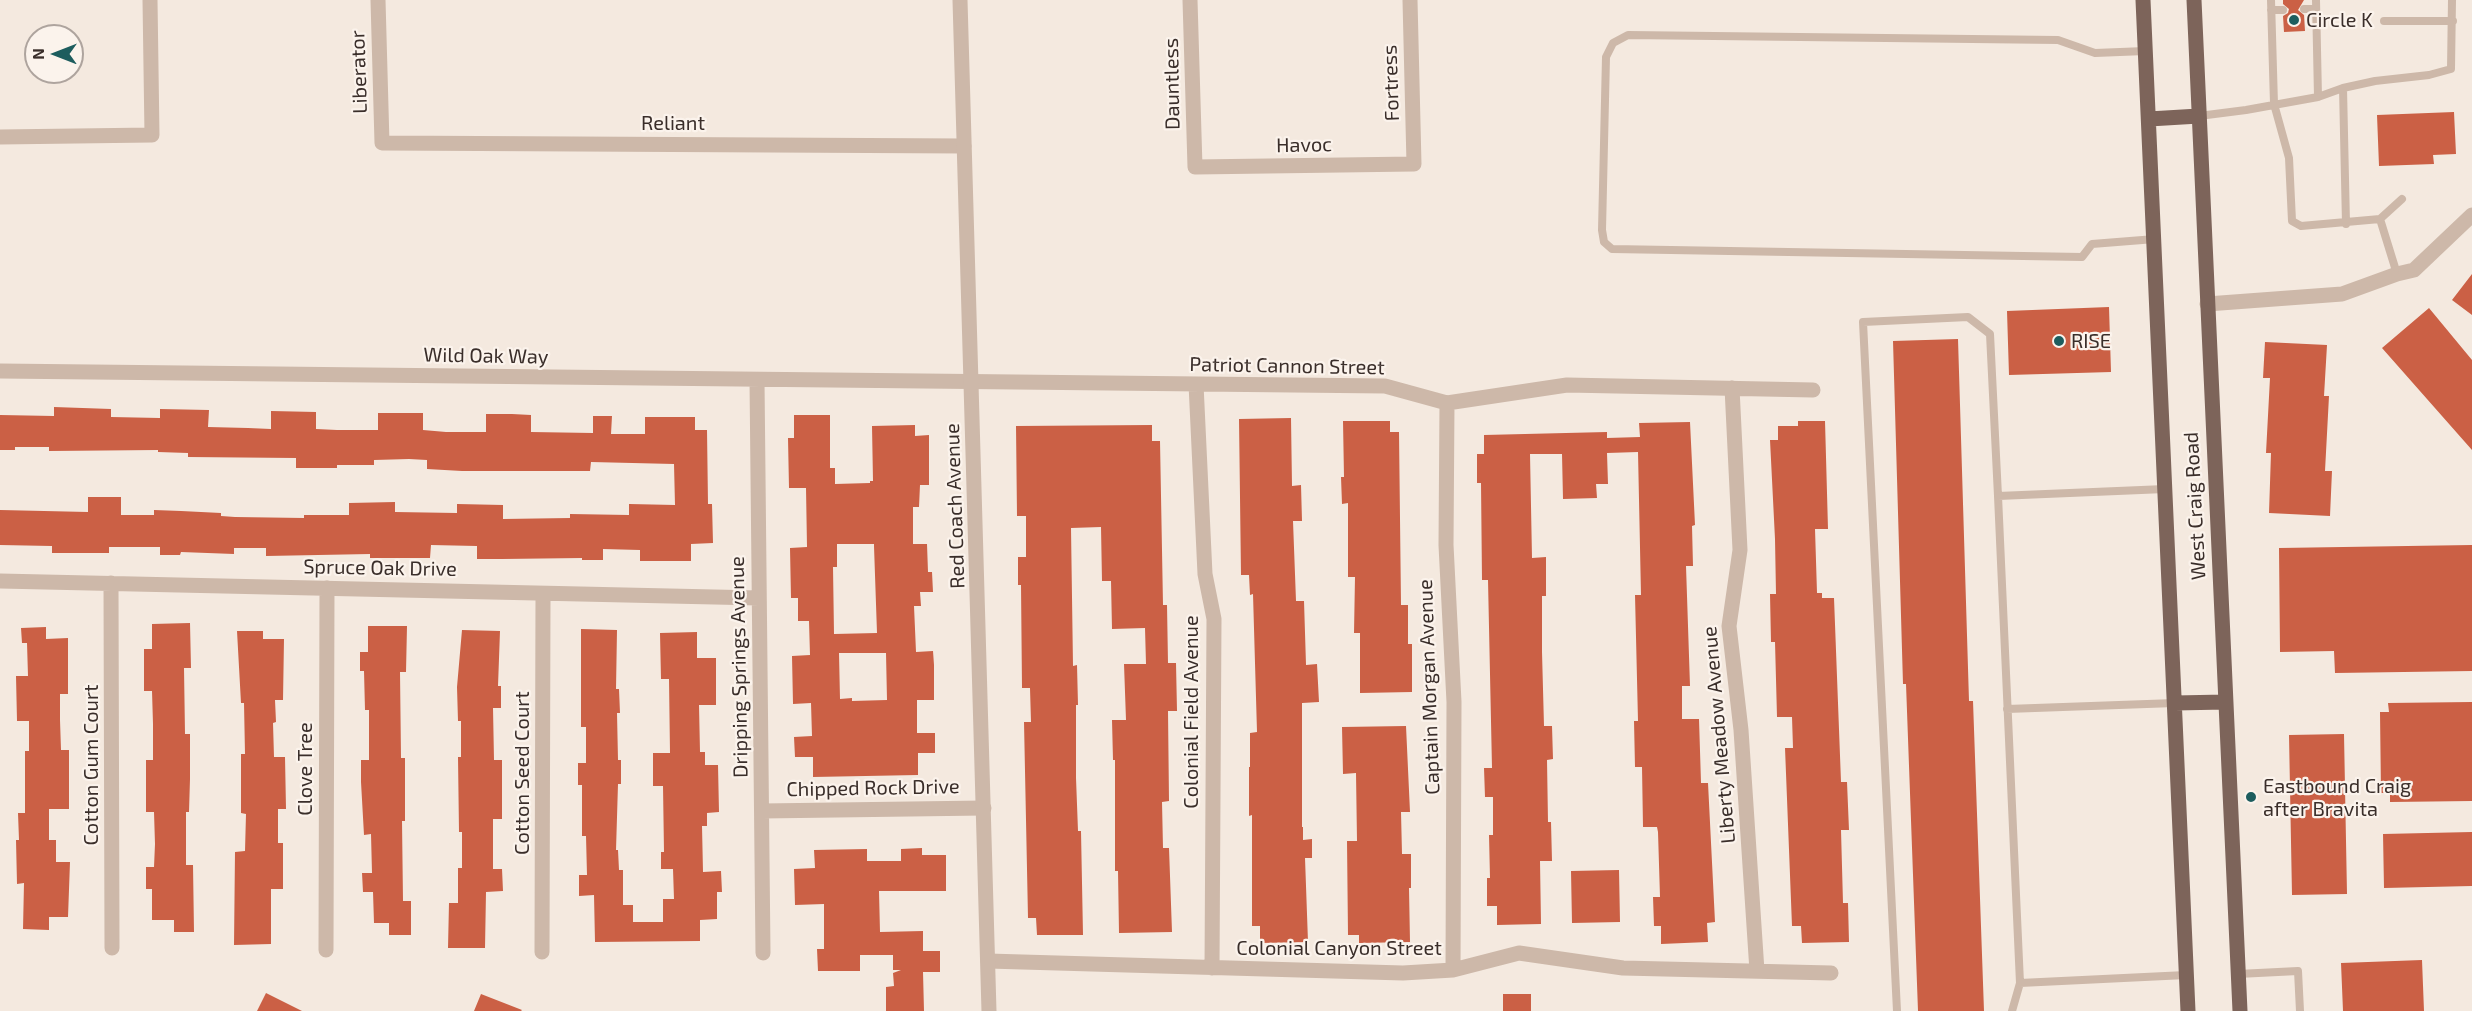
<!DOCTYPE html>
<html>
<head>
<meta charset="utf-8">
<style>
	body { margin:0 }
	#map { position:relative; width:2472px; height:1011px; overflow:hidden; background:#f4e9df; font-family:"Exo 2",sans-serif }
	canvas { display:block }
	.north { position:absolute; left:24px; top:24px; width:60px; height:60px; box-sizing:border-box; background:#fbf3ec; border:2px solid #aea49e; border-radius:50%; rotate:270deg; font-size:16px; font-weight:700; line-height:24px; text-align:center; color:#3a2e2a }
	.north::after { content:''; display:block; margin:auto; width:21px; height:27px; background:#1d5d5e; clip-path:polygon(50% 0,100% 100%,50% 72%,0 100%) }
</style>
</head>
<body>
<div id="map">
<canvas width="2472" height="1011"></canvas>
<div class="north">N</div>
</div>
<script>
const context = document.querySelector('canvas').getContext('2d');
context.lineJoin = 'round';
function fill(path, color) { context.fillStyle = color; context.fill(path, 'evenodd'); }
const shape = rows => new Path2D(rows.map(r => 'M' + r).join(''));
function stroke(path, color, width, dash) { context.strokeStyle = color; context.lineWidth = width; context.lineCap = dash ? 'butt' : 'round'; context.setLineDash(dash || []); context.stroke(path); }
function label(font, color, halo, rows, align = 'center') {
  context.font = font + ' "Exo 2",sans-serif'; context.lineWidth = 4.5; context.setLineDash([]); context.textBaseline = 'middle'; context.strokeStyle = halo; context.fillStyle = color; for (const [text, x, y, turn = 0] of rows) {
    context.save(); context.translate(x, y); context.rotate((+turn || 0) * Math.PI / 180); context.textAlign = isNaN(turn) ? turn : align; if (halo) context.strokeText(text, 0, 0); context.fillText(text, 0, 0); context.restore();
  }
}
fill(shape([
	[2283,0,2304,0,2298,10,2304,15,2305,31,2284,32,2283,16,2288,13,2289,9,2283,4],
	[2454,112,2456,154,2433,155,2434,164,2379,166,2377,115],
	[2472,274,2472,315,2452,300],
	[2109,307,2111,372,2009,375,2007,311],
	[2429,308,2472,360,2472,450,2382,348],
	[1958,339,1969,701,1973,701,1984,1011,1918,1011,1906,684,1903,684,1893,341],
	[2265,342,2327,345,2324,396,2329,396,2325,471,2332,471,2330,516,2269,513,2271,453,2266,453,2270,378,2263,378],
	[54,407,111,409,111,417,160,418,160,409,209,410,208,427,248,428,271,429,271,411,316,412,316,429,337,430,378,430,378,413,423,413,423,430,446,432,486,432,486,414,512,414,531,415,531,432,593,433,593,416,612,416,611,434,645,434,645,417,695,417,695,430,707,430,708,504,712,504,713,543,691,544,691,561,640,561,640,550,603,549,603,560,582,560,582,558,502,559,477,559,477,546,431,545,430,558,370,558,370,554,266,556,266,548,234,548,234,554,181,552,180,555,160,555,160,547,109,547,109,553,52,553,52,546,0,545,0,510,88,512,88,497,121,497,121,515,154,515,154,510,181,511,221,513,221,516,235,517,304,518,304,515,349,515,349,503,395,502,395,512,457,513,457,504,503,505,503,519,570,518,570,514,629,515,629,504,675,505,674,464,591,462,590,471,462,471,427,469,427,460,409,459,374,460,374,465,337,465,337,468,296,468,296,458,188,457,188,453,158,452,158,450,49,451,49,447,15,447,15,450,0,450,0,415,54,416],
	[794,415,830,415,830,468,835,468,835,484,870,483,870,481,873,481,872,426,915,425,915,436,929,435,929,485,920,485,919,507,913,507,913,544,927,544,928,572,932,572,933,592,920,592,921,606,914,606,916,652,933,651,934,665,934,700,917,700,917,733,935,733,935,753,918,753,918,775,813,777,813,757,795,757,794,737,812,736,811,703,793,704,792,656,810,655,809,621,798,621,798,598,791,598,790,548,807,547,806,488,789,488,788,438,794,438],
	[837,544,874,544,874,546,877,633,834,634,833,567,837,567],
	[839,653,886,653,887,700,852,701,852,698,840,699],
	[1291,418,1292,486,1301,485,1302,521,1293,521,1296,601,1304,601,1306,665,1317,664,1319,702,1302,703,1302,827,1303,827,1303,840,1312,839,1312,858,1305,858,1308,942,1260,943,1260,926,1252,926,1252,815,1249,816,1249,767,1250,767,1250,733,1257,732,1253,594,1250,595,1249,575,1241,575,1239,419],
	[1343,421,1390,421,1390,432,1399,432,1401,605,1408,605,1408,644,1412,644,1412,692,1360,693,1360,633,1354,633,1355,577,1348,577,1348,503,1342,504,1341,477,1344,477],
	[1798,421,1825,421,1828,529,1815,529,1817,593,1822,593,1822,598,1834,598,1841,782,1847,782,1849,830,1841,830,1843,903,1848,903,1849,942,1802,943,1801,926,1792,926,1785,748,1793,748,1792,717,1777,717,1775,642,1771,642,1770,594,1776,594,1775,539,1770,440,1778,440,1778,426,1798,426],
	[1690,422,1695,525,1692,526,1693,566,1686,566,1690,686,1682,686,1682,719,1699,719,1701,783,1708,783,1715,922,1707,923,1708,942,1661,944,1661,926,1654,926,1653,897,1660,897,1658,832,1657,827,1643,827,1642,767,1635,767,1634,721,1638,721,1635,595,1641,595,1638,452,1607,453,1608,484,1596,484,1597,498,1563,499,1562,454,1530,454,1532,558,1546,557,1546,596,1542,596,1542,652,1544,726,1552,726,1553,759,1547,760,1548,822,1551,822,1552,861,1540,861,1541,924,1497,925,1497,906,1487,906,1487,878,1490,878,1489,835,1493,835,1493,797,1485,797,1484,768,1492,768,1488,580,1482,580,1481,483,1477,483,1477,454,1484,454,1484,435,1607,432,1607,438,1640,437,1639,423],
	[1152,425,1152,441,1160,441,1163,605,1167,605,1168,663,1176,663,1177,711,1168,711,1169,801,1162,802,1163,848,1169,848,1172,932,1119,933,1118,871,1115,871,1115,760,1113,760,1112,720,1126,720,1124,664,1146,664,1145,628,1112,629,1111,581,1102,581,1101,527,1071,528,1073,666,1077,665,1078,705,1076,705,1076,778,1078,831,1081,831,1083,935,1037,935,1036,918,1028,918,1024,722,1031,722,1030,688,1022,688,1021,585,1018,585,1018,557,1026,557,1026,516,1017,516,1016,426],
	[2472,545,2472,671,2335,673,2334,651,2280,652,2279,548],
	[190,623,191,668,184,668,185,734,190,734,190,779,189,812,186,812,186,865,193,865,194,932,174,932,174,920,152,920,152,889,146,889,146,867,154,867,155,844,154,812,146,812,146,760,153,760,153,724,152,691,144,691,144,649,152,649,152,624],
	[368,626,407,626,406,672,400,672,401,758,405,758,405,821,402,821,403,901,411,901,411,935,389,935,389,923,374,923,373,892,363,892,362,873,372,873,371,834,364,835,361,782,361,760,369,760,369,710,365,710,364,671,360,671,360,652,368,652],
	[46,627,46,639,68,638,68,694,60,694,60,720,61,750,69,750,69,809,49,809,49,840,56,840,56,862,70,862,68,917,49,917,49,930,23,929,24,883,17,884,16,840,19,840,18,813,25,813,25,751,29,751,29,721,17,721,16,676,28,676,27,643,22,643,21,628],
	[581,629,617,630,616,689,619,689,620,713,617,713,618,760,621,760,621,784,618,784,616,850,618,850,619,870,623,870,623,905,633,905,633,922,663,922,663,899,674,899,673,869,661,869,661,852,664,852,663,786,653,786,653,753,670,753,669,679,661,679,660,633,697,632,697,658,716,658,716,705,699,705,700,752,705,752,705,765,718,765,719,812,707,813,707,826,702,826,703,872,721,871,722,892,717,892,717,919,700,920,700,941,595,942,594,895,579,896,579,875,587,875,586,836,582,836,582,785,578,785,578,763,586,763,586,727,581,727],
	[462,630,500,631,498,686,501,686,501,708,493,708,494,760,502,760,502,819,493,819,493,869,502,869,503,891,486,892,485,948,448,948,449,903,458,903,458,868,462,868,462,832,459,832,458,757,461,757,461,721,458,721,457,687],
	[237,631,263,631,263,639,284,639,283,700,275,700,276,722,273,723,274,757,285,757,286,809,278,809,278,843,283,843,283,889,271,889,271,944,234,945,235,852,245,851,246,814,241,813,241,754,245,754,244,703,241,703],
	[2472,702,2472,801,2390,802,2390,793,2381,793,2380,712,2389,712,2388,703],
	[1406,726,1410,812,1401,812,1402,854,1411,854,1411,888,1409,888,1410,942,1359,943,1359,935,1348,935,1347,841,1357,841,1356,773,1343,774,1342,727],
	[2344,734,2347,894,2292,895,2289,735],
	[2472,832,2472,886,2384,888,2383,834],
	[922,848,922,855,946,855,946,891,879,891,880,932,923,931,923,951,940,951,940,972,923,972,924,1011,886,1011,886,987,894,986,893,973,901,970,893,970,893,955,860,955,860,971,818,971,817,949,824,949,824,904,795,905,794,869,815,868,814,850,867,849,867,861,901,861,901,849],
	[1619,870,1620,922,1572,923,1571,871],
	[2422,960,2424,1011,2343,1011,2341,963],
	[266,993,302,1011,257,1011],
	[481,994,522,1010,521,1011,474,1011],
	[1503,994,1531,994,1531,1011,1503,1011]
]), '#cb6045');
stroke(shape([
	[2271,0,2274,104,2289,158,2292,221,2301,226,2380,219,2397,274],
	[2316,0,2318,97],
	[2304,9,2316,9],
	[2271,10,2283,10],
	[2384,21,2453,21],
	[2145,51,2095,53,2058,40,1628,35,1613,43,1606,57,1602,230,1604,242,1612,249,2082,257,2092,244,2155,239],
	[2343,88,2346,224],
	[2199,116,2246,110,2318,97,2343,88,2375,81,2429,75,2451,69,2452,0],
	[2380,219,2402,199],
	[1998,496,2020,983],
	[2007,709,2175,703],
	[2238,974,2298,971,2300,1011],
	[1897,1011,1863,322,1968,317,1990,334,1998,496,2165,489],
	[2012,1011,2020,983,2186,975]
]), '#cdb8a9', 8);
stroke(shape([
	[378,0,382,143,964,146],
	[1190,0,1195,167,1414,164,1410,0],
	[0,137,152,135,150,0],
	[2207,304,2342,294,2397,274,2414,270,2472,215],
	[0,371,1385,386,1447,403,1567,385,1813,390],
	[757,380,763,953],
	[1196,384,1205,574,1214,619,1212,968],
	[1732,388,1740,550,1729,626,1741,730,1757,971],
	[1447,403,1446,545,1454,702,1453,970],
	[0,581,759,598],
	[111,583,112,948],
	[762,811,984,808],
	[326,950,327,588],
	[542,952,543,594],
	[988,961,1403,973,1453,970,1519,953,1623,968,1831,973]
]), '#cdb8a9', 15);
stroke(shape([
	[960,0,989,1011]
]), '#cdb8a9', 15);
stroke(shape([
	[2143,0,2188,1011],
	[2194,0,2240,1011],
	[2149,119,2199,116],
	[2175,703,2225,702]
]), '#7d645a', 15);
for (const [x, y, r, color] of [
	[2294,20,6,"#1d5d5e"],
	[2059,341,6,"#1d5d5e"],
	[2251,797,6,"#1d5d5e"]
]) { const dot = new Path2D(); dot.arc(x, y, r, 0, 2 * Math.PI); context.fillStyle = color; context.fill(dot); stroke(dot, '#fbf3ec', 2); }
label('20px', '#3a2e2a', '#fbf3ec', [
	["Circle K",2306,20],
	["RISE",2071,341],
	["Eastbound Craig",2263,786],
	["after Bravita",2263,809]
], 'left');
label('20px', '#3a2e2a', '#fbf3ec', [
	["Liberator",359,72,-92],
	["Fortress",1391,83,-92],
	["Dauntless",1172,84,-91],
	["Reliant",673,123],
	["Havoc",1304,145,-1],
	["Wild Oak Way",486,356,1],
	["Patriot Cannon Street",1287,366,1],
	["Red Coach Avenue",955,506,-92],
	["West Craig Road",2195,506,-93],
	["Spruce Oak Drive",380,568,1],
	["Dripping Springs Avenue",739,667,-91],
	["Captain Morgan Avenue",1429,687,-92],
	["Colonial Field Avenue",1191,712,-90],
	["Liberty Meadow Avenue",1719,735,-95],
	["Cotton Gum Court",91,765,-90],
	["Clove Tree",305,769,-90],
	["Cotton Seed Court",522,773,-90],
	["Chipped Rock Drive",873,788,-1],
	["Colonial Canyon Street",1339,948]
]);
</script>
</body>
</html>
